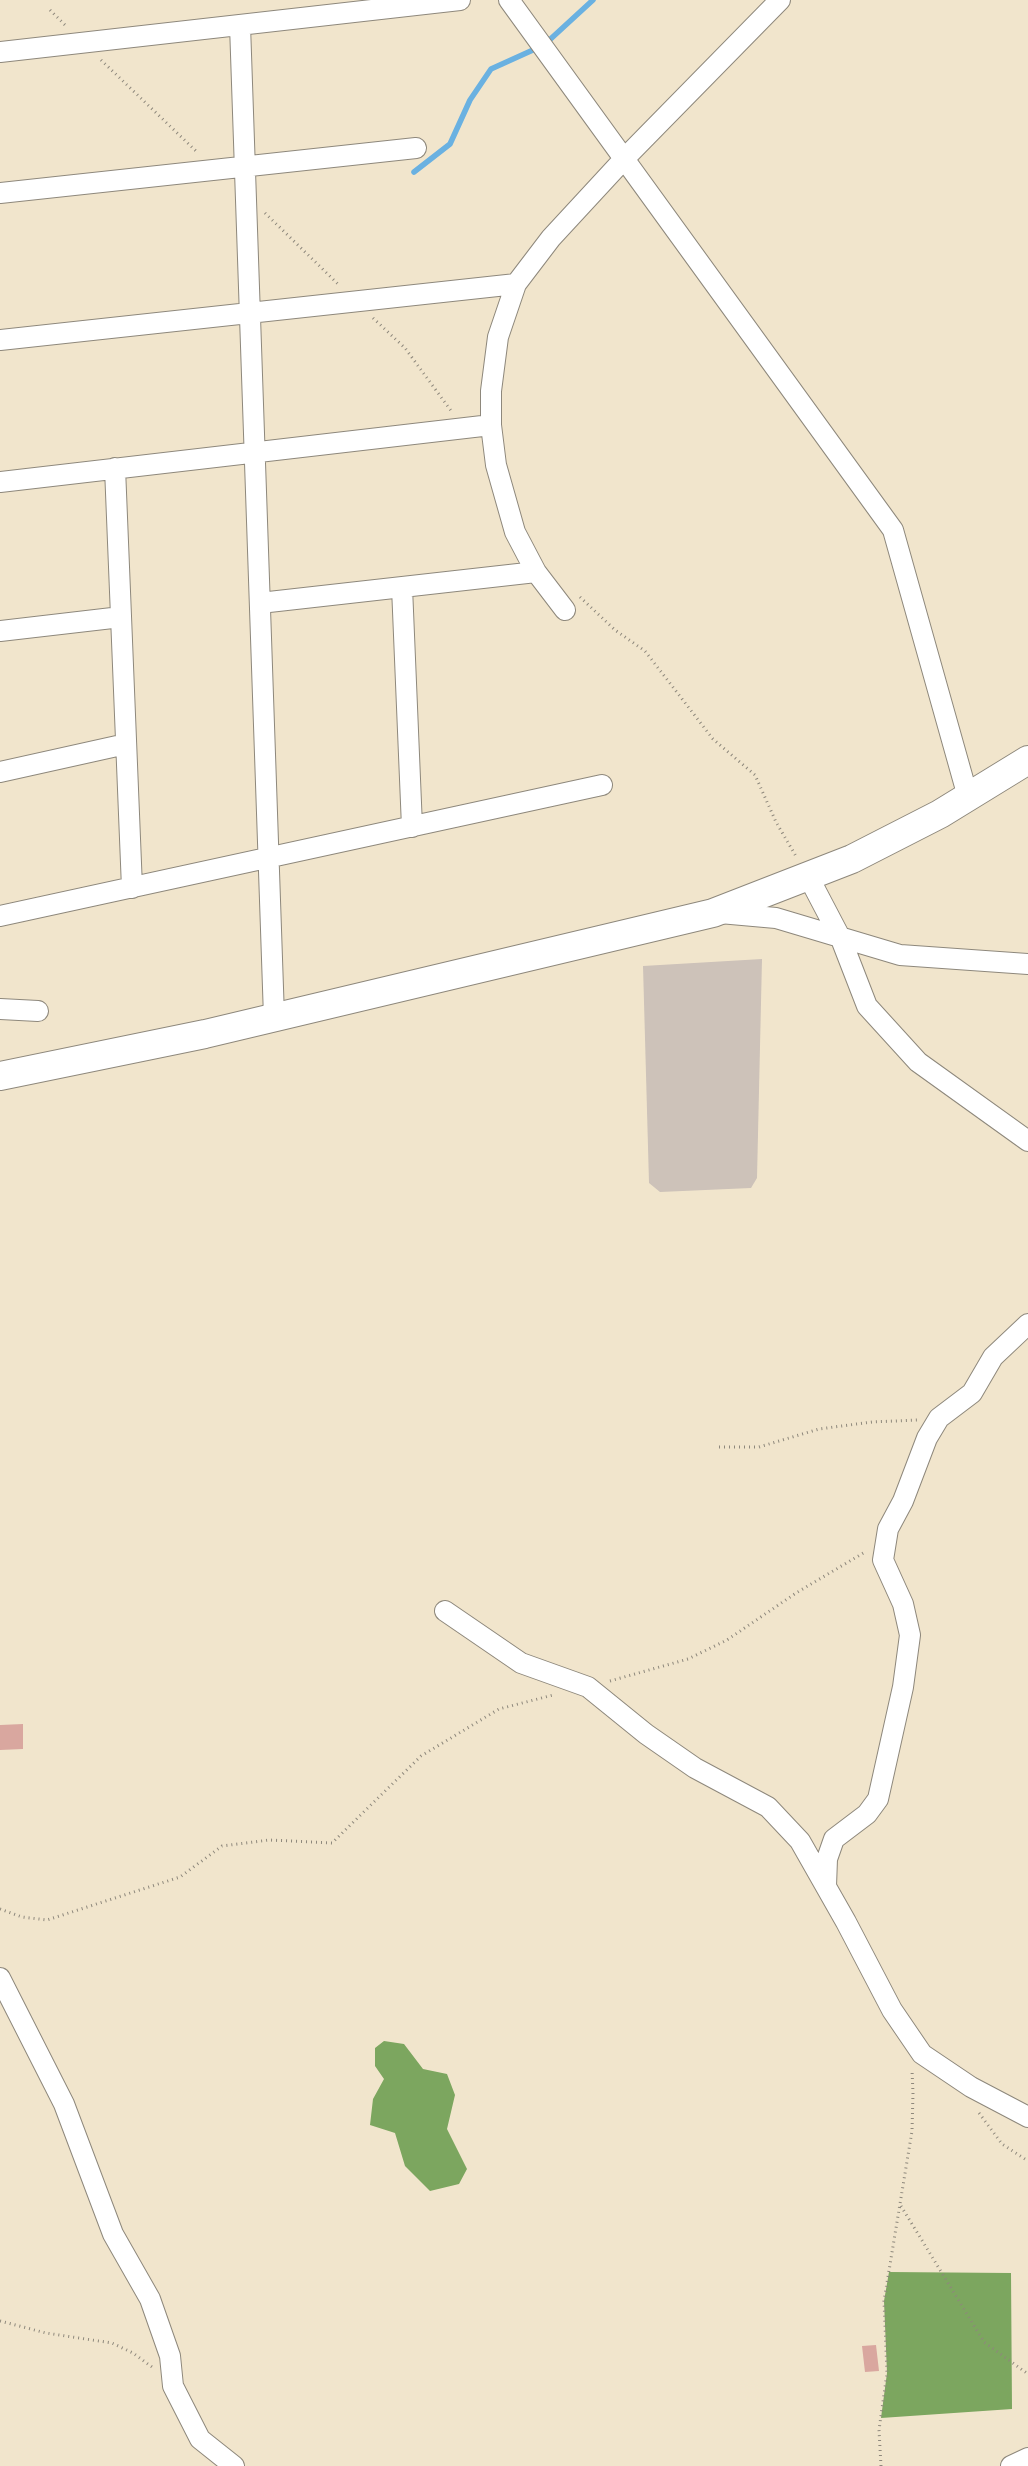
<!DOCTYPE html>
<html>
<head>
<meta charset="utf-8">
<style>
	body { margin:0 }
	canvas { display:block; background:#f1e5cc }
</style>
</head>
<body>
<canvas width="1028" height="2466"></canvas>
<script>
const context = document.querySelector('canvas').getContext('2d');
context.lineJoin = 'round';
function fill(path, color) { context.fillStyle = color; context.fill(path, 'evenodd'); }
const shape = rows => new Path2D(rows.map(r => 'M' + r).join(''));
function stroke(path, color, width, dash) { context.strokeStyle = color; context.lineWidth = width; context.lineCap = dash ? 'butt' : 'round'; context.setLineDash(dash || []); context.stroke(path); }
fill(shape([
	[762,959,757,1178,751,1188,660,1192,649,1183,643,966]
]), '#cdc2b9');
fill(shape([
	[384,2041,404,2044,423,2069,447,2074,455,2095,447,2129,467,2169,459,2184,430,2191,405,2166,395,2133,370,2125,373,2099,384,2079,375,2066,375,2048],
	[889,2272,1011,2273,1012,2409,881,2418,887,2373,884,2301]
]), '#7ca65f');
stroke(shape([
	[414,172,450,144,470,100,491,69,544,45,593,0]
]), '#6ab1e1', 5.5);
fill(shape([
	[23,1724,23,1749,0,1750,0,1725],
	[876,2345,879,2371,865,2372,862,2346]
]), '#d9a79f');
const street = shape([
	[509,0,893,530,968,797],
	[240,25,274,1017],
	[0,52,460,0],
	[0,193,416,148],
	[0,340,516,284],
	[115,468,132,888],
	[0,482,491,425],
	[402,587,412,827],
	[260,603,536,572],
	[565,610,536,572,515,532,496,465,491,425,491,391,498,337,516,284,551,238,624,159,780,0],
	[0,631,121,617],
	[0,772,126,744],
	[808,876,841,939,867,1006,918,1062,1028,1141],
	[720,913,776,918,900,955,1028,964],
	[0,916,602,785],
	[0,1009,38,1011],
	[445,1611,521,1663,588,1687,646,1734,695,1768,768,1807,800,1841,846,1922,892,2010,922,2054,971,2087,1028,2117],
	[826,1886,827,1859,834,1839,867,1814,878,1799,903,1687,910,1635,903,1604,883,1560,888,1529,903,1501,927,1438,939,1418,972,1393,993,1357,1028,1324],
	[0,1978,64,2104,113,2234,150,2299,170,2356,173,2386,200,2439,234,2466],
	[1011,2466,1028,2458]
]);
const secondary = shape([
	[0,1076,205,1034,713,913,852,859,940,814,1028,760]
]);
stroke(street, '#8e887c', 22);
stroke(secondary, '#8e887c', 30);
stroke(shape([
	[50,10,66,26],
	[101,60,197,152],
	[265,213,340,286],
	[373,318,405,348,452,412],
	[580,597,615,630,645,651,713,739,755,775,776,822,797,858],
	[719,1447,759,1447,819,1429,872,1422,917,1420],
	[610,1681,688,1659,727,1640,796,1593,865,1552],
	[0,1909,22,1917,47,1920,180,1877,222,1846,269,1840,332,1843,421,1756,499,1709,553,1695],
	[979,2113,1002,2144,1028,2161],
	[901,2206,984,2342,1028,2374],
	[0,2321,46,2333,112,2343,133,2353,152,2367],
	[881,2466,879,2430,887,2373,884,2301,912,2131,913,2093,912,2070]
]), '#8e887c', 3, [1, 4]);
stroke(street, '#fff', 20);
stroke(secondary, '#fff', 28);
</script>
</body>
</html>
